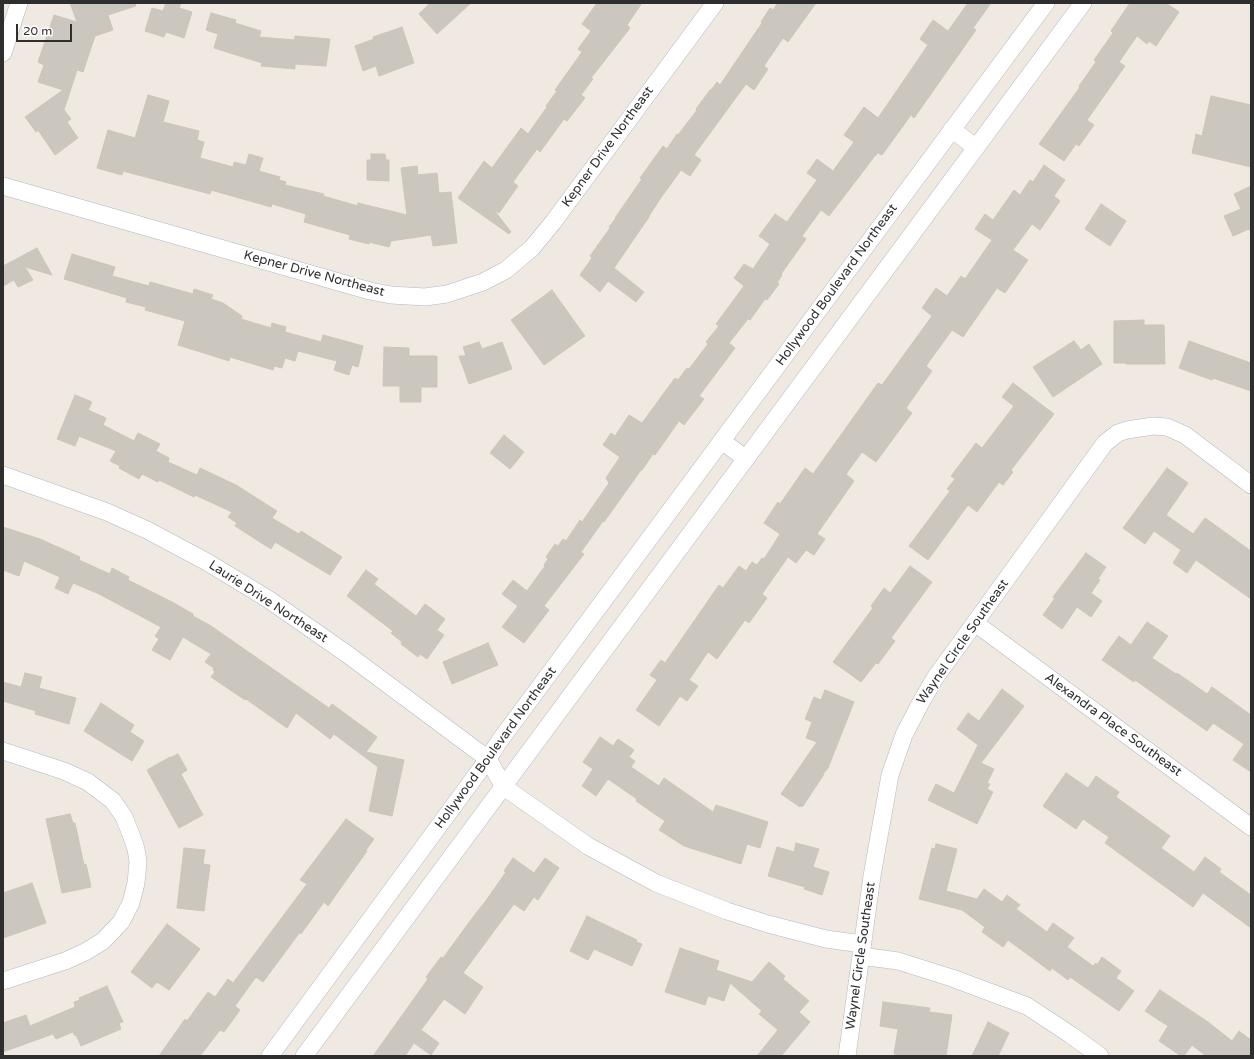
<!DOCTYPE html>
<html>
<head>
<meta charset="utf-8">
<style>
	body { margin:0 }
	#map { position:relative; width:1254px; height:1059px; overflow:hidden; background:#efe9e1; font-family:"Varela Round",sans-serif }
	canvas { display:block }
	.frame { position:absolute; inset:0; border:4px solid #2e2e2e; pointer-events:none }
	.scale { position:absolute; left:16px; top:24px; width:56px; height:18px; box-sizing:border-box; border:2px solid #2e2e2e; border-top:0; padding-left:5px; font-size:12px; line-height:14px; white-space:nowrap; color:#2e2e2e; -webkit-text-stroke:3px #fff; paint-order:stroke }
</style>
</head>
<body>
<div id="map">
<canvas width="1254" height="1059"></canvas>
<div class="frame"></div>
<div class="scale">20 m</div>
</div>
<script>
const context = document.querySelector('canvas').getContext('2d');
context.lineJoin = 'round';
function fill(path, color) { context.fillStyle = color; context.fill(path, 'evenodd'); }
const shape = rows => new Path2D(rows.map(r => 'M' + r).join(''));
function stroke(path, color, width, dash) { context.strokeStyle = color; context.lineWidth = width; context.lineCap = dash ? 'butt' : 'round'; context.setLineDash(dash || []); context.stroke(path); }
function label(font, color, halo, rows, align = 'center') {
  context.font = font + ' "Varela Round",sans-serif'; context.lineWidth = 3; context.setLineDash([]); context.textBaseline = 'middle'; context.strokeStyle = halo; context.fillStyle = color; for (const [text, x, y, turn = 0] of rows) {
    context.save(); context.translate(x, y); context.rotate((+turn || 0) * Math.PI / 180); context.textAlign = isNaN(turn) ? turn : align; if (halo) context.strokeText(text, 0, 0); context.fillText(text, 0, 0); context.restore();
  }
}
const building = shape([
	[70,3,135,3,136,6,108,15,113,30,95,36,83,72,77,70,64,110,71,119,67,122,78,138,55,155,38,130,36,132,25,117,63,90,38,82,44,65,38,62,54,15,77,22,70,3],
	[166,3,181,3,179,8,192,12,184,38,166,32,164,37,145,31,152,8,163,11,166,3],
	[430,3,471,3,437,34,419,14,430,3],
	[597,3,642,3,627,25,630,28,591,78,593,79,581,95,585,98,567,121,564,119,540,152,537,149,513,182,518,186,499,213,494,210,511,232,509,234,458,198,484,161,492,168,521,128,528,134,547,107,546,106,557,91,555,90,582,52,578,49,591,31,582,24,597,3],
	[778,3,816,3,788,42,783,38,764,66,768,69,754,90,746,84,694,155,701,160,690,176,681,170,660,199,649,216,649,217,614,268,644,292,636,302,608,281,600,292,580,275,592,258,590,256,610,228,609,227,616,218,615,218,642,179,640,178,663,146,667,149,677,134,678,135,697,110,696,109,710,90,711,90,717,82,720,85,762,23,761,22,770,8,773,10,778,3],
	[968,3,991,3,973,28,976,30,914,118,911,115,882,155,878,153,874,157,829,216,821,210,802,236,806,239,781,274,782,275,777,283,779,284,767,300,765,299,750,320,748,319,729,343,735,348,699,396,704,399,684,425,679,421,655,455,653,454,642,470,641,470,604,522,603,521,581,552,584,554,544,606,549,610,524,643,502,627,518,606,502,594,513,580,527,591,545,566,544,565,548,559,546,557,555,544,558,546,563,539,566,541,580,520,582,522,609,483,606,478,620,457,603,445,611,433,615,436,629,415,642,423,675,378,678,380,687,368,689,369,708,344,706,342,719,326,716,324,744,286,734,278,744,264,753,269,770,244,759,236,775,214,787,222,817,180,807,173,817,159,833,171,854,142,844,135,864,107,878,118,928,45,920,39,933,20,948,31,968,3],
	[1130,3,1166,3,1179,12,1156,46,1149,41,1147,44,1137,36,1119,62,1125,66,1087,120,1094,125,1079,146,1076,144,1064,161,1039,144,1080,87,1079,86,1096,62,1094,60,1113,33,1111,31,1130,3],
	[211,13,236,20,235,23,261,31,259,37,295,40,295,36,330,39,326,66,295,64,295,69,261,66,262,63,214,48,218,34,206,30,211,13],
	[402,27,414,63,379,76,376,66,363,71,355,46,374,39,373,37,402,27],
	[148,95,169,101,163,122,199,131,197,140,204,142,200,158,233,167,234,162,246,165,249,154,263,158,259,171,280,177,279,180,286,182,285,185,324,194,323,196,358,206,358,203,407,215,401,168,417,166,418,175,437,173,439,193,451,192,457,243,433,246,431,235,391,241,389,247,369,242,369,244,349,239,350,235,304,222,306,214,272,204,271,207,211,190,210,194,123,171,122,175,97,168,108,130,135,138,148,95],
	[1211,96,1251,105,1251,167,1192,153,1196,134,1202,136,1211,96],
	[371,154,385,154,386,160,389,160,389,181,367,180,367,160,371,160,371,154],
	[1044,165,1065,180,1054,196,1060,201,1040,230,1032,224,1013,250,1028,260,1005,293,997,288,963,337,952,330,926,366,932,371,906,408,912,413,876,462,862,452,846,474,854,481,817,534,825,539,814,555,806,550,796,563,788,557,762,594,767,598,749,623,745,620,717,659,708,652,689,680,698,686,687,701,680,696,659,726,636,710,657,680,650,675,661,660,665,663,719,585,723,588,739,566,746,571,752,562,757,565,762,558,764,559,780,534,764,523,778,502,780,504,805,468,813,474,878,383,882,385,932,316,922,308,936,288,947,296,961,276,965,279,992,240,975,229,985,214,993,220,1014,190,1020,195,1030,180,1033,182,1044,165],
	[1251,186,1251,233,1249,229,1233,236,1224,216,1241,209,1234,194,1251,186],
	[1101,204,1126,221,1110,246,1085,229,1101,204],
	[37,248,52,275,25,267,33,280,18,287,14,280,3,286,3,266,37,248],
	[72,254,115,267,112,276,149,286,150,282,193,294,194,289,213,295,211,299,223,303,242,316,241,319,271,328,272,323,286,327,285,332,321,342,323,335,363,346,358,367,352,365,349,375,334,370,337,361,298,351,295,361,285,358,282,368,274,366,273,370,230,357,229,361,178,345,185,321,145,310,146,307,126,302,127,298,64,279,72,254],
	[552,290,585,336,544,365,511,320,552,290],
	[1144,320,1144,325,1164,325,1165,364,1126,364,1126,363,1114,363,1114,321,1144,320],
	[1074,341,1081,350,1089,344,1102,364,1053,397,1033,367,1074,341],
	[1189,341,1251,363,1251,391,1213,378,1212,380,1179,368,1189,341],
	[479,342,482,349,502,342,512,369,469,384,459,356,466,356,463,347,479,342],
	[384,347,409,348,409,356,437,356,437,387,421,387,421,402,400,402,400,386,383,386,384,347],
	[1013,383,1054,414,1011,470,1013,472,1003,485,999,482,977,512,968,505,928,560,909,546,950,491,947,489,955,479,951,476,976,443,982,448,1014,406,1002,397,1013,383],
	[75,395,92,402,88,410,106,418,103,425,134,441,138,433,160,444,156,451,169,458,168,462,197,475,200,468,236,485,277,511,272,518,299,534,301,531,342,557,330,575,275,542,271,549,235,526,237,523,228,517,232,512,195,495,194,497,159,480,158,482,142,474,139,479,119,468,120,466,110,461,116,451,79,436,75,446,57,439,75,395],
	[504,435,524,452,510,469,490,453,504,435],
	[1167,468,1188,483,1166,515,1193,534,1205,518,1251,551,1251,599,1196,560,1187,573,1173,563,1181,550,1154,531,1145,544,1123,528,1167,468],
	[3,527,40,539,80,557,79,560,110,574,112,568,129,577,128,580,172,602,193,614,193,616,211,626,329,708,332,704,377,737,366,752,404,760,392,816,369,811,378,767,334,734,330,739,296,713,287,728,246,699,245,700,211,677,215,672,213,670,214,668,205,662,211,654,183,637,170,660,152,650,159,639,155,636,161,627,99,594,73,583,68,594,55,588,60,577,24,561,19,576,3,570,3,527],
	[1086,553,1106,567,1098,579,1100,580,1091,593,1102,601,1091,617,1077,607,1062,629,1043,615,1055,598,1053,597,1086,553],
	[910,566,932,582,891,638,895,641,878,664,876,663,861,682,833,662,873,608,871,606,884,588,890,593,910,566],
	[366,570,378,579,374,584,416,616,425,604,445,619,437,630,444,635,427,659,420,654,418,657,401,644,402,642,391,633,393,631,347,596,366,570],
	[1147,622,1168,636,1152,658,1176,674,1177,673,1207,694,1212,687,1251,715,1251,772,1233,760,1244,744,1213,723,1207,731,1135,680,1134,682,1102,660,1119,636,1131,645,1147,622],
	[488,643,498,665,452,684,443,662,488,643],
	[25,673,42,677,39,688,76,698,69,724,35,714,36,711,3,701,3,682,21,687,25,673],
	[1002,689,1024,706,981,763,994,769,987,783,990,784,987,789,993,792,977,824,928,800,936,784,954,793,978,745,957,729,968,713,979,721,1002,689],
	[825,690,854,702,828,768,823,774,824,774,803,806,801,806,800,807,781,794,817,742,806,738,812,722,805,719,814,697,821,700,825,690],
	[101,703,134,725,130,732,144,741,132,761,84,731,101,703],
	[600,737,613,746,618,739,634,750,629,757,635,761,631,767,659,786,664,778,713,812,716,805,768,822,760,848,747,844,741,864,684,846,659,830,665,821,636,801,637,799,608,779,596,796,582,786,593,769,583,762,600,737],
	[178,754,187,770,181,774,203,815,179,828,147,770,170,757,170,758,178,754],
	[1066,773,1088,788,1096,776,1119,792,1116,797,1170,836,1161,848,1194,872,1205,857,1221,869,1219,872,1251,895,1251,928,1203,893,1193,907,1105,843,1109,837,1083,819,1076,829,1043,806,1066,773],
	[70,814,73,823,75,823,84,865,86,864,91,887,62,893,46,819,70,814],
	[346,819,374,839,366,850,367,851,328,906,324,902,301,934,300,932,263,982,256,977,235,1006,240,1010,224,1032,220,1030,200,1056,159,1056,185,1019,187,1021,208,992,215,997,228,979,233,983,307,884,300,880,346,819],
	[796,843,819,849,813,867,829,872,822,895,804,889,805,887,768,876,777,847,794,852,796,843],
	[936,844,957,849,946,891,977,899,984,889,1002,902,1007,895,1020,905,1016,909,1047,932,1053,923,1074,938,1067,947,1093,966,1096,963,1097,965,1102,957,1121,971,1116,978,1134,991,1119,1011,1070,977,1068,980,1052,968,1050,971,1008,940,1003,947,982,932,985,927,962,910,919,899,932,848,935,849,936,844],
	[184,848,205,850,203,864,210,865,204,911,177,908,184,848],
	[513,858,534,873,545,858,559,868,538,900,534,897,524,911,514,904,463,973,483,987,465,1014,444,999,421,1030,439,1043,431,1055,414,1043,405,1056,373,1056,428,979,426,977,441,957,443,958,476,913,485,902,506,872,504,871,513,858],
	[32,883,46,923,3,938,3,893,32,883],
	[587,916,637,940,636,942,642,944,632,966,594,949,588,960,570,951,587,916],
	[167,924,200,949,169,990,157,982,152,988,131,972,167,924],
	[680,948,719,961,716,970,752,982,769,962,785,976,783,979,809,1001,799,1012,810,1022,781,1056,757,1056,778,1030,759,1014,762,1011,730,983,724,1001,708,996,705,1005,665,992,680,948],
	[107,986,123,1022,119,1023,121,1029,81,1046,76,1035,75,1036,73,1032,56,1039,53,1034,3,1052,3,1023,26,1015,30,1026,75,1007,74,1002,80,1000,79,998,107,986],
	[1160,990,1208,1022,1232,1041,1239,1031,1251,1040,1251,1056,1206,1056,1192,1045,1184,1056,1181,1056,1159,1041,1168,1026,1145,1011,1160,990],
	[883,1002,930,1008,929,1012,952,1015,946,1056,896,1056,896,1054,894,1054,898,1029,880,1026,883,1002],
	[988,1022,1009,1033,998,1056,972,1056,988,1022]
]);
fill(building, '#cbc7bf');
stroke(building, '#cbc5ba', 1);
const street = shape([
	[3,53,19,3],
	[952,129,976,148],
	[3,186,370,291,391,295,425,297,447,294,483,282,506,270,532,248,554,221,715,3],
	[722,441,746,459],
	[3,475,107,512,147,530,207,562,268,599,347,654,488,759,504,787,588,846,656,883,727,911,768,924,826,939,862,944],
	[975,623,1251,827],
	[3,751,64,771,88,782,113,801,124,817,132,837,136,849,138,862,136,883,131,903,121,922,103,941,85,952,65,961,3,981],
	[861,956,898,961,952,978,1027,1006,1071,1035,1100,1056],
	[270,1056,488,759,498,743,1046,3],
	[304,1056,1083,3],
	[847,1056,872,876,890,775,904,735,920,704,935,678,1105,443,1118,433,1127,430,1153,426,1167,427,1185,435,1251,485]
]);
stroke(street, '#b4b7c1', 18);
stroke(street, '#fff', 17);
label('13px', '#2e2e2e', '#fff', [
	["Kepner Drive Northeast",608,147,-54],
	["Kepner Drive Northeast",314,274,15],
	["Hollywood Boulevard Northeast",837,285,-54],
	["Laurie Drive Northeast",268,602,33],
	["Waynel Circle Southeast",963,642,-55],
	["Alexandra Place Southeast",1113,725,36],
	["Hollywood Boulevard Northeast",496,748,-54],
	["Waynel Circle Southeast",861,956,-82]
]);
</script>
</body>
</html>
